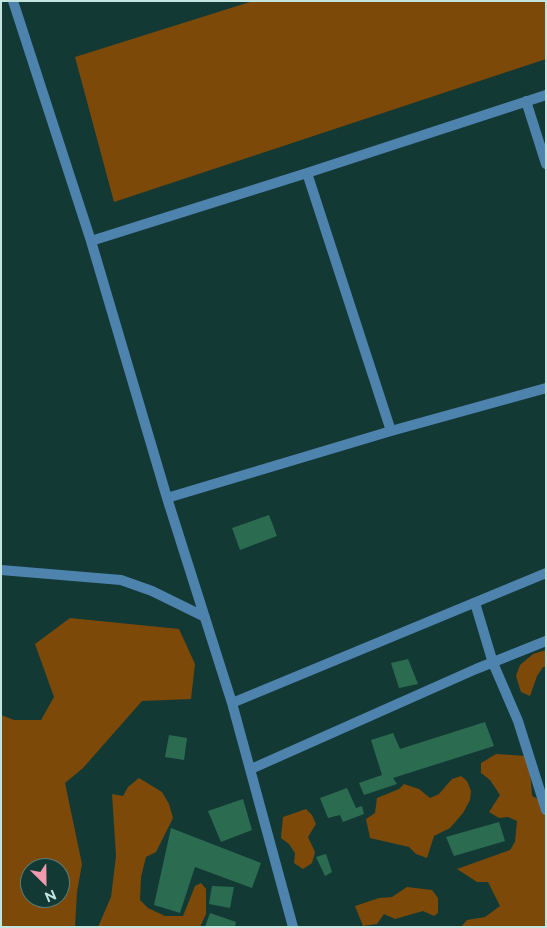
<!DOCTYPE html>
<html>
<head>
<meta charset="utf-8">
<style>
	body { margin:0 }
	#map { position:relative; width:547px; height:928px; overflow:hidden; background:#133935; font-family:Raleway,sans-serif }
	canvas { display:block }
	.frame { position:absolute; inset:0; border:2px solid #c2e5df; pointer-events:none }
	.north { position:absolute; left:20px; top:858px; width:50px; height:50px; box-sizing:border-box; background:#133935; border:1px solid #597e79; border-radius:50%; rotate:157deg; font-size:14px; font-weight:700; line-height:20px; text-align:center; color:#c2e5df }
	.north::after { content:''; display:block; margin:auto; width:18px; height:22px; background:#f29aaf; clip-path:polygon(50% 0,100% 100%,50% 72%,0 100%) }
</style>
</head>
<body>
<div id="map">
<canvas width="547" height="928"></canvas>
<div class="frame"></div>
<div class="north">N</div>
</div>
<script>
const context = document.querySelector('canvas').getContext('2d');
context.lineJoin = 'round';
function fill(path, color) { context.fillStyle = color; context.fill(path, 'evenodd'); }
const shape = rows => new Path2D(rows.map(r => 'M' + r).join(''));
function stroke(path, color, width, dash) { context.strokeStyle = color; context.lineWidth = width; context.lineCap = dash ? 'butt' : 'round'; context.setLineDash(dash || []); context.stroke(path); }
fill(shape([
	[253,1,546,1,546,59,114,202,75,57],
	[70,618,179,629,195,664,191,699,142,701,83,768,65,783,82,864,77,892,75,927,1,927,1,715,14,720,41,720,54,697,35,644],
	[30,868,60,868,60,898,30,898],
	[546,650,546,667,543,667,537,676,530,696,521,692,516,676,520,665,533,654],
	[496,754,527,756,530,769,532,796,542,801,546,809,546,927,461,927,467,920,485,917,500,906,488,882,477,882,457,869,510,850,515,842,517,821,508,817,499,818,489,812,500,795,490,780,481,773,481,763],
	[461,776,467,781,471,791,470,800,463,813,450,828,434,836,427,858,416,854,409,847,370,838,366,819,375,813,377,798,399,789,404,784,419,789,430,798,439,794,452,779],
	[139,778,162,792,169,804,173,818,156,852,146,857,141,877,140,900,148,908,165,916,183,916,195,886,201,883,206,889,206,914,200,927,98,927,111,897,116,856,112,794,123,796,128,787],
	[306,809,312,815,316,824,308,837,315,852,312,863,303,869,294,863,295,853,289,844,281,838,283,817],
	[407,887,432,890,438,898,438,913,434,916,423,911,395,919,384,914,377,924,363,926,355,906,379,898,392,897]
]), '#7c4909');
fill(shape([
	[269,515,277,536,240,550,232,528],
	[408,659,418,684,399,688,391,663],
	[485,722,494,746,393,778,397,784,364,795,359,783,382,775,371,740,393,733,400,749],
	[169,735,187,738,184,760,165,757],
	[347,788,356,808,362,806,364,814,343,822,340,815,328,818,320,798],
	[243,799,252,830,221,842,208,811],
	[499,822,505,841,454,856,446,837],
	[171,828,261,863,252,888,195,867,180,913,154,905],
	[326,854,332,872,325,876,316,857],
	[212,886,234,887,230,908,209,904],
	[210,913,236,922,235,927,205,927]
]), '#2b6c51');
stroke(shape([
	[13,1,91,241,167,498,232,703,293,927],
	[526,101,546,164],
	[307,173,391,431],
	[91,241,307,173,546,95],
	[167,498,391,431,546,388],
	[1,570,121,580,152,591,205,617],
	[475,603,493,663,518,721,546,810],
	[232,703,546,573],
	[251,769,476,669,546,641]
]), '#4e83ae', 10);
</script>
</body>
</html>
